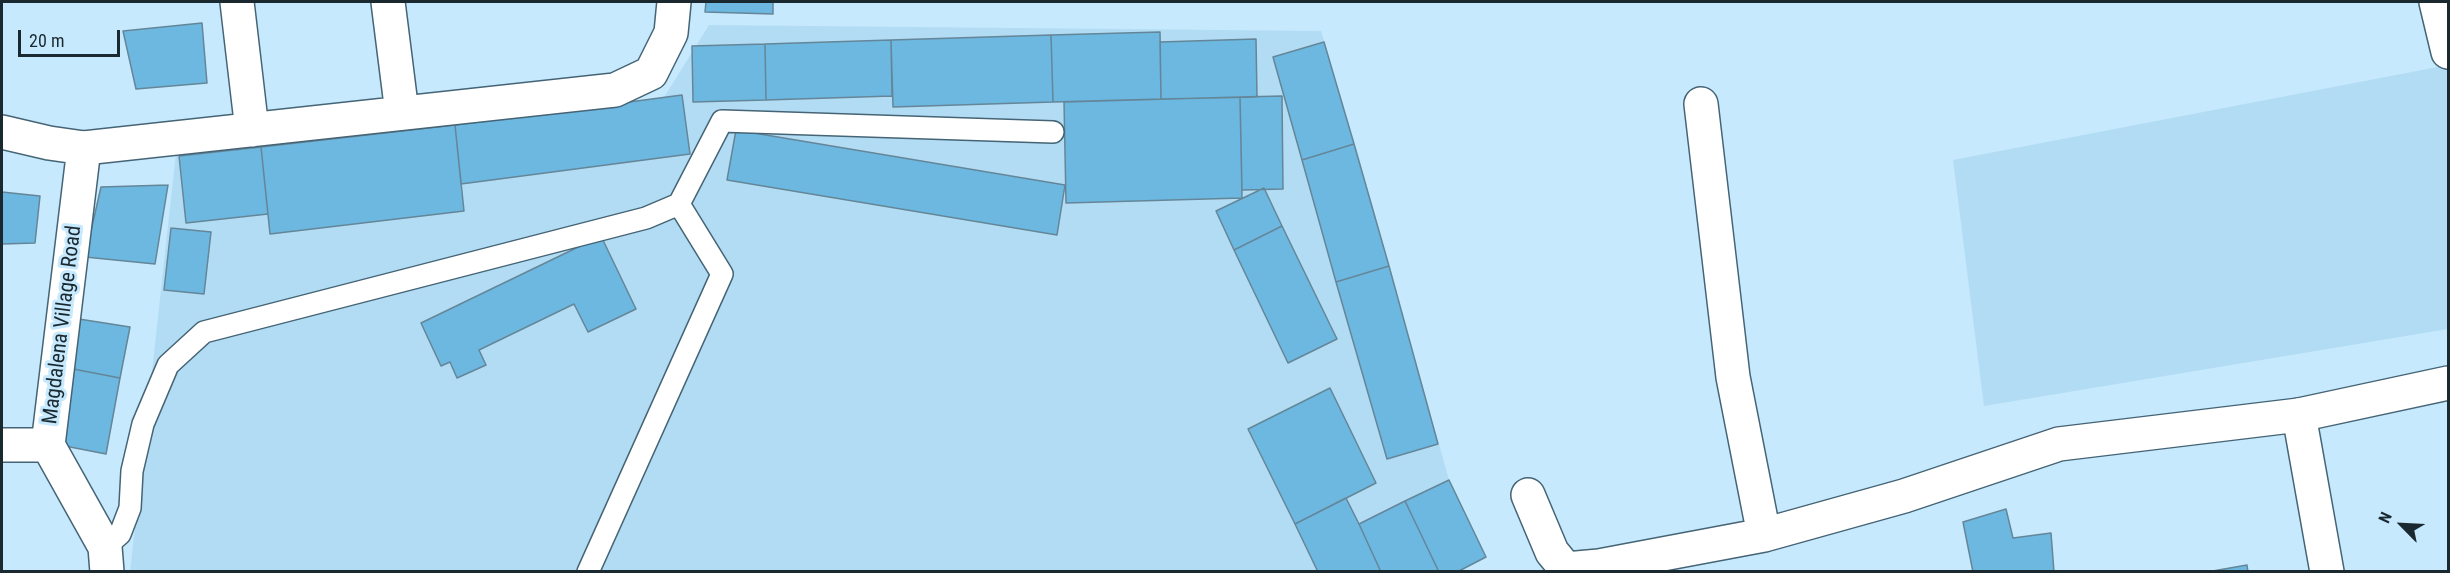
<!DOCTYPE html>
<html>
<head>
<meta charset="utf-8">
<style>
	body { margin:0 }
	#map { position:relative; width:2450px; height:573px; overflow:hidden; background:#c6e9fd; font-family:"Roboto Condensed",sans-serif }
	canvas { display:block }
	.frame { position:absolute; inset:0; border:3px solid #1a282f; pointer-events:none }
	.north { position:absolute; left:2372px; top:495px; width:60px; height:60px; -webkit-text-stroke:4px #c6e9fd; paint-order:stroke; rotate:294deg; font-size:16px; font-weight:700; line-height:24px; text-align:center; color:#1a282f }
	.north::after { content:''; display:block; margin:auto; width:21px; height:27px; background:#1a282f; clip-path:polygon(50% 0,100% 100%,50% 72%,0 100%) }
	.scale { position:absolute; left:18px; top:30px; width:102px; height:27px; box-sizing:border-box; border:3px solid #1a282f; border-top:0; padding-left:8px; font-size:18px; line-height:21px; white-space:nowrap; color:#1a282f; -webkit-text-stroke:4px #c6e9fd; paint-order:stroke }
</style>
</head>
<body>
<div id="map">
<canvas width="2450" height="573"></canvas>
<div class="frame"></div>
<div class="north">N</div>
<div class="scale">20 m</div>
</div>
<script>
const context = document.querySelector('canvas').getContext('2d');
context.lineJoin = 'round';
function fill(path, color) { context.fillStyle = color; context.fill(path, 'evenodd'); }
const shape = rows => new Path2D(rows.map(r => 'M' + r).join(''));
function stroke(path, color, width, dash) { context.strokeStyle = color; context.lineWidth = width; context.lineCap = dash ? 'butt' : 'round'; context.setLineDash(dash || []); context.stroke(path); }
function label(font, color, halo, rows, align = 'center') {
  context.font = font + ' "Roboto Condensed",sans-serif'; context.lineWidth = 6; context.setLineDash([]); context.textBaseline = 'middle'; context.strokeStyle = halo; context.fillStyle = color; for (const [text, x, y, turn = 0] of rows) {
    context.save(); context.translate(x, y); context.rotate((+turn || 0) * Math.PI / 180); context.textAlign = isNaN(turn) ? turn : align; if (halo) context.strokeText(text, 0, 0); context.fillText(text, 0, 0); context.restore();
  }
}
fill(shape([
	[709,25,1321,31,1357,150,1449,480,1457,572,130,572,176,153,663,99],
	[2448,65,2448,329,1984,406,1953,160]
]), '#b2dcf3');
const building = shape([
	[706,2,773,2,773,14,705,12,706,2],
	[202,23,207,83,136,89,123,31,202,23],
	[1160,32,1161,99,1053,102,1051,35,1160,32],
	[1051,35,1053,102,893,107,891,40,1051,35],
	[1256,39,1257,97,1161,99,1160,42,1256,39],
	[891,40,892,96,766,100,765,44,891,40],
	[1324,42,1354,144,1302,160,1273,57,1324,42],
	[765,44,766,100,693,102,692,46,765,44],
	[682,95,690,154,461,184,455,125,682,95],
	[1282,96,1283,189,1242,190,1240,97,1282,96],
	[1240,97,1242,198,1066,203,1064,102,1240,97],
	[455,125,464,211,270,234,261,147,455,125],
	[736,130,1065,185,1057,235,727,180,736,130],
	[1354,144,1389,266,1336,282,1302,160,1354,144],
	[261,147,268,214,186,223,179,156,261,147],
	[168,185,155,264,85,257,101,187,168,185],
	[1264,188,1282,226,1234,250,1216,211,1264,188],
	[2,192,40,196,35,243,2,244,2,192],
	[1282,226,1337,339,1288,363,1234,250,1282,226],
	[171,228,211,232,204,294,164,290,171,228],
	[601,236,636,309,588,332,574,304,479,350,486,365,457,378,450,362,441,366,421,323,601,236],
	[1389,266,1438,444,1387,459,1336,282,1389,266],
	[79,319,130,327,120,378,68,368,79,319],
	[68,368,120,378,106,454,65,446,68,368],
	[1330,388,1376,483,1295,524,1248,429,1330,388],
	[1449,480,1486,557,1457,572,1439,572,1405,501,1449,480],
	[1346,498,1359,524,1381,572,1318,572,1295,524,1346,498],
	[1405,501,1439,572,1381,572,1359,524,1405,501],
	[2006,509,2013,538,2051,533,2054,572,1973,572,1963,522,2006,509],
	[2247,565,2248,572,2207,572,2247,565]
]);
fill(building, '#6cb8e0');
stroke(building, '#658698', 1.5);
const service = shape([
	[105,547,120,534,130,508,132,471,143,424,168,365,204,332,646,218,679,204,722,121,1053,132],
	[588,572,722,274,679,204]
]);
const minor = shape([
	[237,2,252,130],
	[388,2,402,113],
	[1701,104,1733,377,1764,535],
	[84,148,615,90,651,73,671,33,674,2],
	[2,445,48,445],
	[1528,495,1552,552,1566,569,1599,566,1764,535,1904,496,2059,444,2299,415]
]);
const tertiary = shape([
	[2436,2,2448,52],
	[2,132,49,143,84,148,48,445,105,547,107,572],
	[2327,572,2299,415,2448,383]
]);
stroke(service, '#456475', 24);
stroke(minor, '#456475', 36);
stroke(tertiary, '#456475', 36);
stroke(service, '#fff', 21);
stroke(minor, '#fff', 33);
stroke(tertiary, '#fff', 33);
label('21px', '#1a282f', '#c6e9fd', [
	["Magdalena Village Road",63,325,-83]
]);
</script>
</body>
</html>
